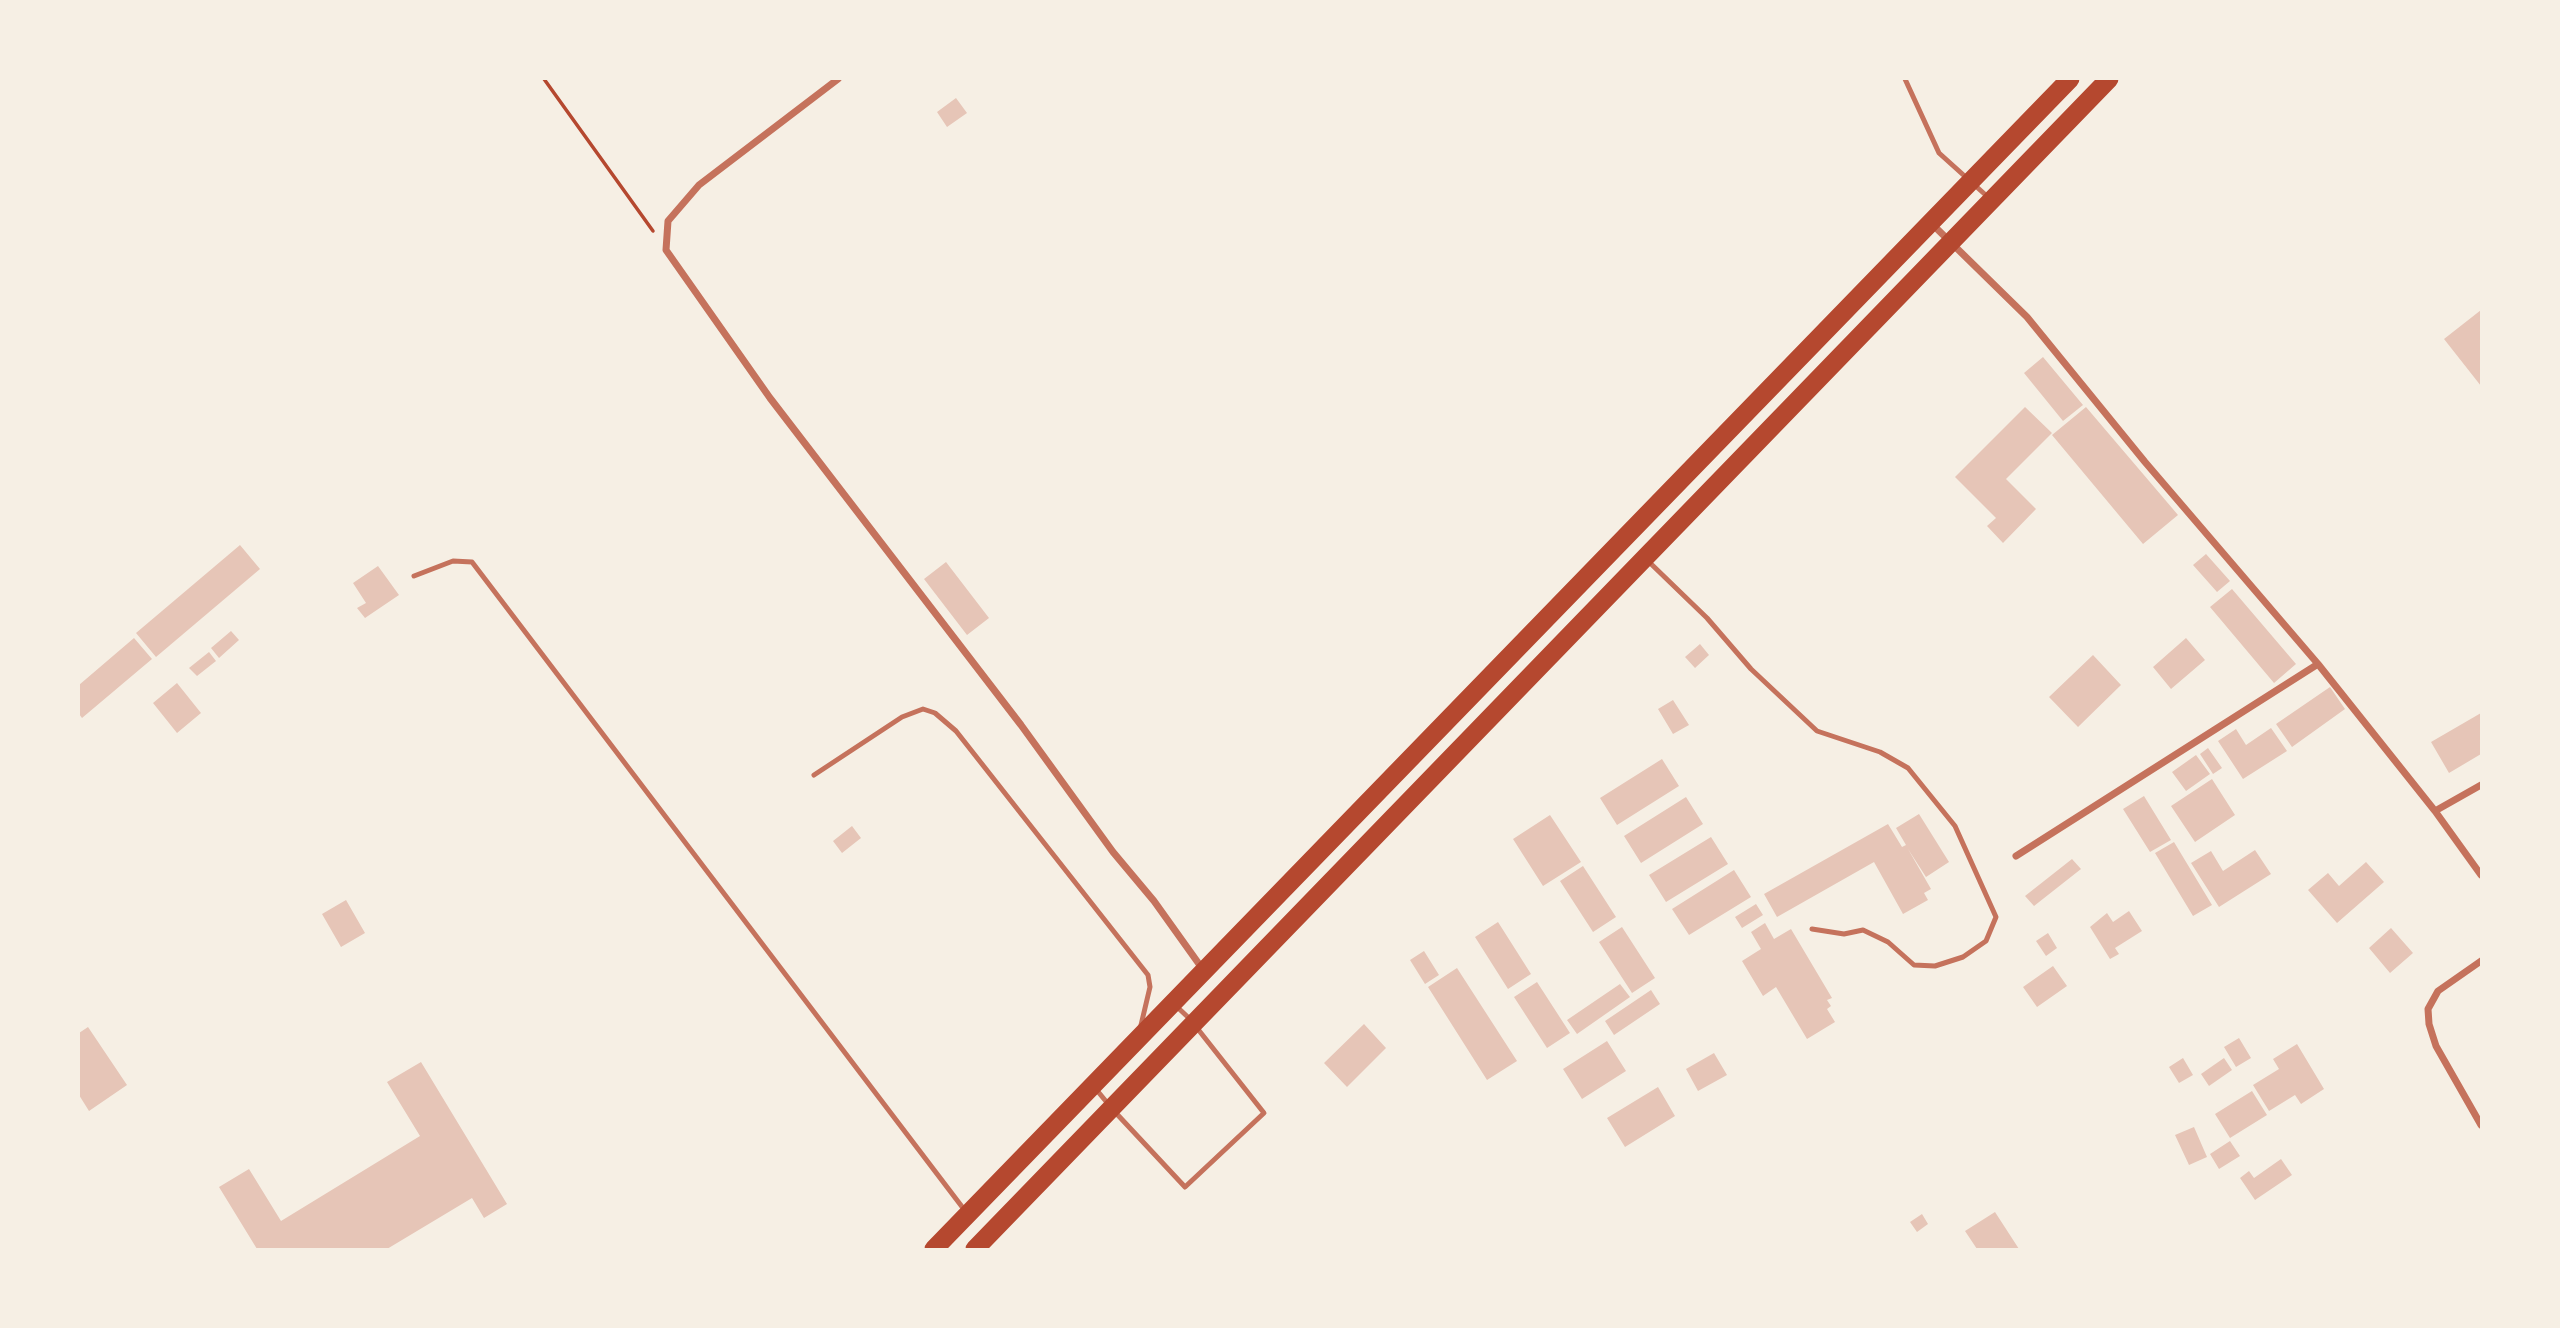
<!DOCTYPE html>
<html>
<head>
<meta charset="utf-8">
<style>
	body { margin:0 }
	#map { position:relative; width:2560px; height:1328px; overflow:hidden; background:#f6efe4; font-family:Helvetica,sans-serif }
	canvas { display:block }
	.frame { position:absolute; inset:0; border:80px solid #f6efe4; pointer-events:none }
</style>
</head>
<body>
<div id="map">
<canvas width="2560" height="1328"></canvas>
<div class="frame"></div>
</div>
<script>
const context = document.querySelector('canvas').getContext('2d');
context.lineJoin = 'round';
function fill(path, color) { context.fillStyle = color; context.fill(path, 'evenodd'); }
const shape = rows => new Path2D(rows.map(r => 'M' + r).join(''));
function stroke(path, color, width, dash) { context.strokeStyle = color; context.lineWidth = width; context.lineCap = dash ? 'butt' : 'round'; context.setLineDash(dash || []); context.stroke(path); }
fill(shape([
	[956,98,967,113,947,127,937,112],
	[2481,310,2481,386,2444,339],
	[2043,357,2083,405,2063,421,2024,373],
	[2025,407,2052,433,2006,479,2036,509,2003,543,1987,526,1996,518,1955,477],
	[2086,407,2178,515,2143,544,2052,435],
	[240,545,260,569,156,657,136,633],
	[2206,554,2230,581,2217,592,2193,565],
	[946,562,989,618,967,635,924,579],
	[378,566,399,595,365,618,357,608,366,603,353,583],
	[2232,589,2296,664,2274,683,2210,607],
	[231,631,239,640,219,658,211,648],
	[134,638,152,659,82,718,79,714,79,685],
	[2186,638,2205,660,2171,689,2153,667],
	[1700,644,1709,655,1695,668,1685,657],
	[209,652,216,661,197,676,189,668],
	[2093,655,2121,685,2078,727,2049,697],
	[177,683,201,713,177,733,153,703],
	[2330,687,2345,709,2292,747,2276,724],
	[1673,700,1689,725,1673,734,1658,709],
	[2481,713,2481,754,2449,773,2431,742],
	[2271,728,2287,751,2243,779,2218,741,2236,729,2246,745],
	[2208,748,2222,768,2213,774,2200,754],
	[2196,755,2210,774,2186,791,2172,772],
	[1662,759,1679,786,1617,825,1600,798],
	[2212,779,2235,815,2195,842,2171,806],
	[2144,796,2171,840,2150,852,2123,809],
	[1686,797,1703,824,1641,863,1624,836],
	[1919,814,1949,862,1926,877,1908,849,1931,889,1924,893,1928,900,1903,914,1874,862,1777,917,1764,894,1888,824,1902,847,1906,845,1896,828],
	[1550,815,1581,862,1543,886,1513,839],
	[852,826,861,838,842,853,833,841],
	[1711,837,1728,864,1666,902,1649,875],
	[2174,842,2212,905,2193,916,2155,853],
	[2255,850,2271,874,2219,907,2191,863,2211,851,2223,871],
	[2072,859,2081,869,2034,906,2025,896],
	[2366,862,2384,882,2337,923,2308,890,2328,873,2339,886],
	[1583,866,1616,917,1593,932,1560,881],
	[1734,870,1751,897,1689,935,1672,909],
	[346,900,365,933,341,947,322,914],
	[1756,904,1763,915,1742,928,1735,917],
	[2129,911,2142,931,2115,948,2119,954,2110,959,2090,927,2107,913,2113,922],
	[1498,922,1531,974,1508,989,1475,937],
	[1765,923,1774,939,1791,929,1832,998,1827,1000,1831,1006,1827,1009,1835,1022,1807,1039,1776,987,1763,996,1742,961,1761,949,1751,932],
	[1622,927,1655,978,1632,993,1599,942],
	[2391,928,2413,953,2390,973,2369,948],
	[2048,933,2057,948,2046,956,2036,941],
	[1424,951,1439,975,1425,984,1410,960],
	[2053,966,2067,986,2037,1007,2023,987],
	[1457,968,1517,1061,1487,1080,1428,987],
	[1537,982,1570,1033,1547,1048,1514,997],
	[1620,984,1630,997,1577,1034,1567,1020],
	[1651,990,1660,1004,1614,1035,1605,1021],
	[1364,1024,1386,1048,1347,1087,1324,1063],
	[88,1027,127,1085,89,1111,79,1095,79,1033],
	[2239,1038,2251,1058,2236,1067,2224,1047],
	[1607,1041,1626,1071,1582,1099,1563,1069],
	[2297,1044,2324,1089,2301,1104,2295,1095,2269,1111,2253,1085,2279,1069,2273,1059],
	[1714,1053,1727,1075,1698,1091,1686,1069],
	[2183,1058,2193,1075,2179,1083,2169,1067],
	[2224,1058,2232,1070,2209,1086,2201,1074],
	[421,1062,507,1204,484,1218,472,1198,387,1249,257,1249,219,1187,249,1169,281,1221,420,1136,387,1082],
	[1658,1087,1675,1116,1625,1147,1607,1118],
	[2252,1091,2267,1115,2230,1138,2215,1114],
	[2194,1127,2207,1157,2189,1165,2175,1135],
	[2230,1141,2240,1156,2219,1169,2210,1154],
	[2281,1159,2292,1175,2255,1200,2240,1178,2249,1171,2254,1178],
	[1995,1212,2019,1249,1977,1249,1965,1231],
	[1922,1214,1928,1224,1917,1232,1910,1222]
]), '#e6c5b7');
stroke(shape([
	[544,79,653,231]
]), '#b5482f', 3.5);
stroke(shape([
	[1905,79,1939,153,1989,198],
	[1647,560,1707,618,1751,669,1817,731,1880,752,1908,768,1955,826,1996,917,1986,941,1963,957,1935,966,1914,965,1888,942,1863,930,1844,934,1812,929],
	[414,576,453,561,472,562,966,1212],
	[814,775,902,717,923,709,935,713,956,731,1148,975,1150,987,1141,1025],
	[1175,1005,1191,1020],
	[1095,1088,1109,1105],
	[1115,1112,1185,1187,1264,1113,1197,1028]
]), '#c5725c', 5);
stroke(shape([
	[838,79,699,185,668,221,666,250,770,398,1021,725,1113,852,1154,901,1204,971],
	[1931,223,2027,317,2145,462,2318,664,2435,811,2481,875],
	[2435,811,2481,785],
	[2016,856,2318,664],
	[2481,961,2438,991,2428,1009,2429,1024,2436,1046,2481,1125]
]), '#c5725c', 7);
stroke(shape([
	[934,1249,2070,79],
	[975,1249,2109,79]
]), '#b5482f', 19);
</script>
</body>
</html>
